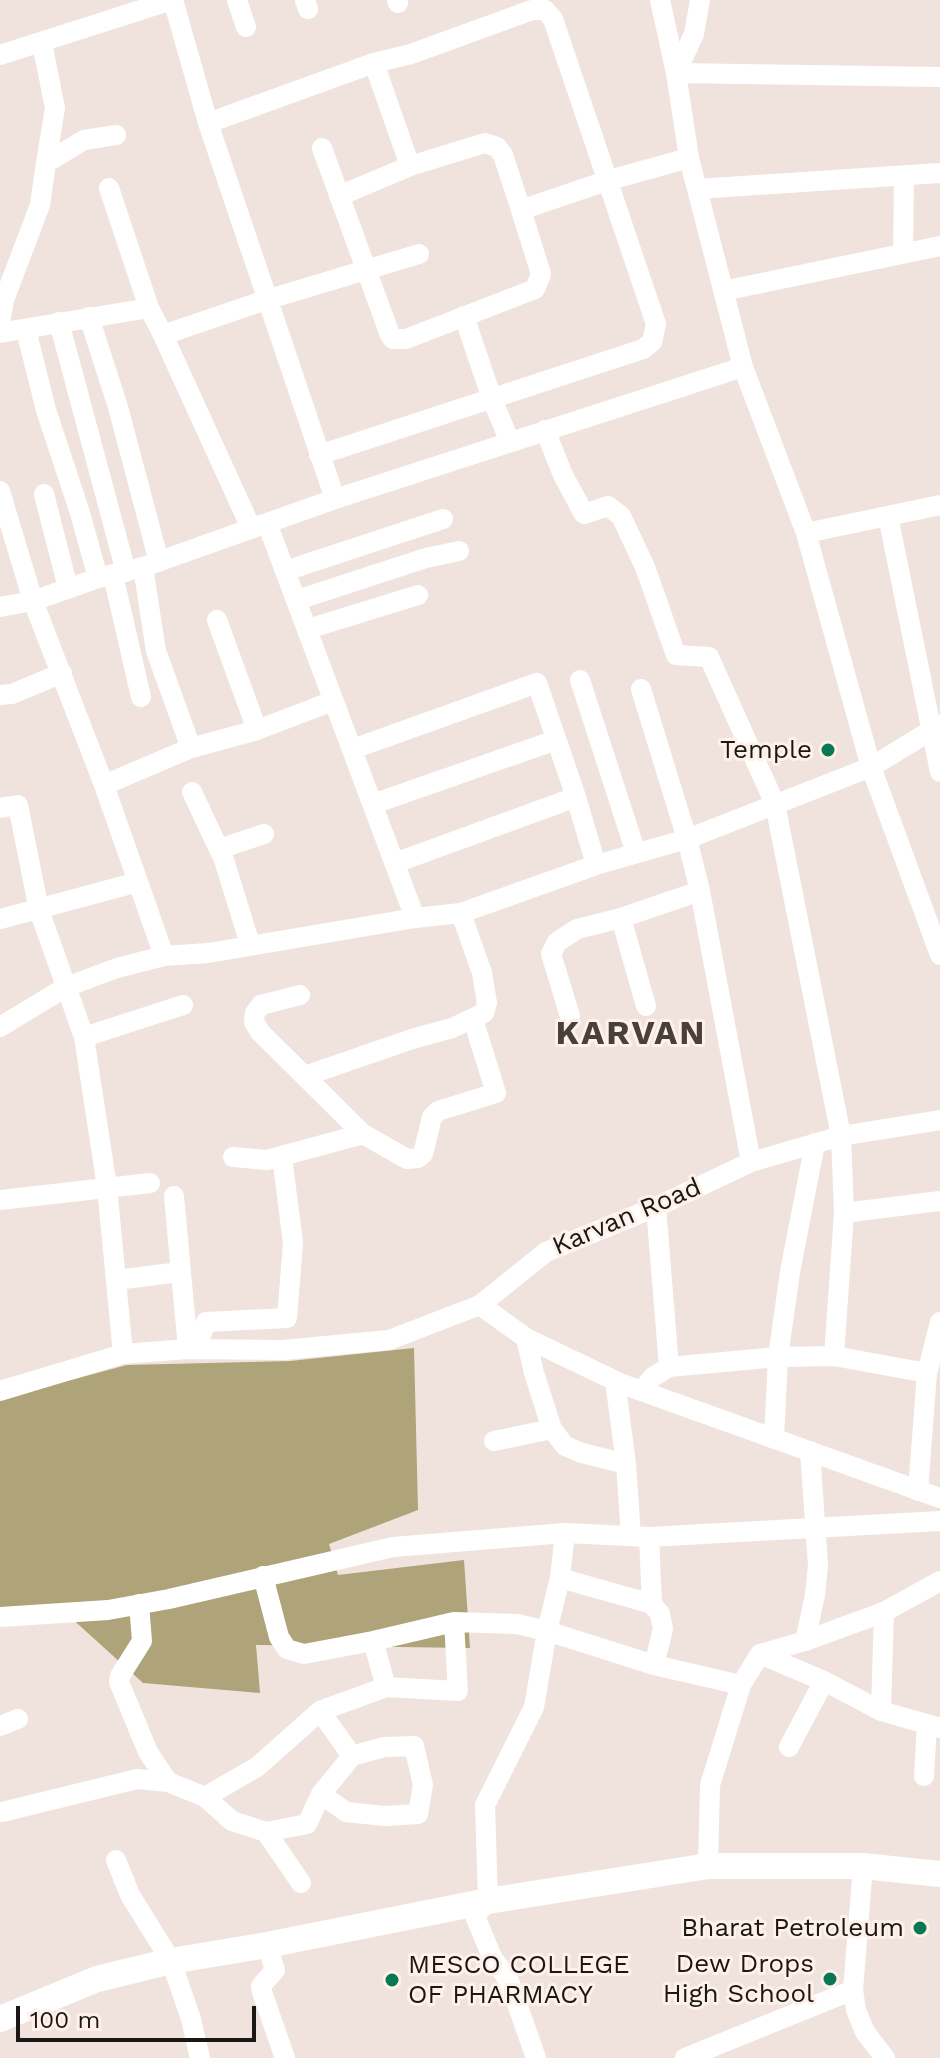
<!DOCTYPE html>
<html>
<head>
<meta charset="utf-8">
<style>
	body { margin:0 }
	#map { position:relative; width:940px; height:2058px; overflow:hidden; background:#f0e3dd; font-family:"Work Sans",sans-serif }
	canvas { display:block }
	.scale { position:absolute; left:16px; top:2006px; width:240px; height:36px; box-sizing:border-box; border:4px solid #1b1715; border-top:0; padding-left:10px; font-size:24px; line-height:28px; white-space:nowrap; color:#1b1715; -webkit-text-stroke:6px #fdf1ea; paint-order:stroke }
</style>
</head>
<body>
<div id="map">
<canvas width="940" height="2058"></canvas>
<div class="scale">100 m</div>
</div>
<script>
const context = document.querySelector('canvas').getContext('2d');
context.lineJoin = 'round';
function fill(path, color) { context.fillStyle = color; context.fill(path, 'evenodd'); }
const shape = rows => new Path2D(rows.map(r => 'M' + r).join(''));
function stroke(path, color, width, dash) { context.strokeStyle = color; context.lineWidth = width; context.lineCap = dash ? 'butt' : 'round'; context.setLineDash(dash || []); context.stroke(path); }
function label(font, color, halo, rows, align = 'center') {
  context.font = font + ' "Work Sans",sans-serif'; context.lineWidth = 6; context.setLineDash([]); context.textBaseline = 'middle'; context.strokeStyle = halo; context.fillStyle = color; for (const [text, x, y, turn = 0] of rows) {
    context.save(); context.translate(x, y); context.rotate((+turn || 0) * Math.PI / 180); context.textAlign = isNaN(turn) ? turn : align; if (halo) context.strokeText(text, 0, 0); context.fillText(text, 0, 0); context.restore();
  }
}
fill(shape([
	[414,1348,418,1510,329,1544,338,1575,464,1560,470,1648,256,1645,260,1693,143,1683,58,1606,0,1613,0,1399,127,1365,290,1361]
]), '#aea379');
stroke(shape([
	[173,0,208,123,335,499],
	[237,0,246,27],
	[305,0,308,9],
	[397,0,398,3],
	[660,0,676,73,689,158,743,367,806,533,871,767,940,955],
	[700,0,694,34,676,73,940,77],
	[0,55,172,0],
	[374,63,410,166],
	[208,123,374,63,411,54,532,10,545,10,553,19,656,324,652,342,643,349,319,455],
	[322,148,390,335,393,339,406,339,535,289,541,274,521,210],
	[46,163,84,140,116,135],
	[109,188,149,308,163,335,251,528],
	[697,189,940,173],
	[339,196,410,166,485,143,497,147,503,155,521,210,606,181,689,158],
	[903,254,904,176],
	[723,291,940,246],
	[464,316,492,399,510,442],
	[89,317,118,407,159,562],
	[0,322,4,300,40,205,46,163,55,108,42,43],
	[59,322,126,572],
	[26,330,46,410,80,513,98,578],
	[0,333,149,308],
	[163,335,266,300,419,254],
	[545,430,563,475,584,514,608,506,621,516,645,567,676,655,709,657,775,804,841,1136,844,1213,834,1356],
	[0,491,33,601,104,785,164,956],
	[44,494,68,588],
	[888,516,940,772],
	[267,523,415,918],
	[806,533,940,505],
	[143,567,156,651,191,748],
	[285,571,443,519],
	[113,575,141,697],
	[297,600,426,558,459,551],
	[0,607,33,601,98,578,143,567,335,499,743,367],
	[217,620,257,730],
	[308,629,418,595],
	[580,680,636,853],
	[641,689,687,839,700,891,751,1162],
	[0,695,12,694,62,673],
	[353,749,537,683,576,797,596,865],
	[104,785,191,748,257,730,333,701],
	[192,792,224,860,250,944],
	[373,804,556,740],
	[0,808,18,805,39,910,84,1037,107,1187,123,1354],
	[219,849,264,834],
	[395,863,576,797],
	[621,918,646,1006],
	[0,919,138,882],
	[300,995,261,1005,255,1013,254,1022,260,1032,363,1134,407,1159,418,1158,423,1154,432,1117,438,1111,496,1093,473,1019],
	[570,1016,551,954,557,942,577,929,621,918,700,891],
	[0,1027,66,987,117,968,164,956,208,953,415,918,461,913,596,865,687,839,871,767,940,725],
	[84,1037,183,1005],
	[305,1076,412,1039,452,1028,484,1013,487,1003,482,973,461,913],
	[233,1157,267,1160,363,1134],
	[174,1196,188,1349],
	[0,1200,150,1183],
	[656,1207,669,1367],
	[844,1213,940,1201],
	[116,1280,180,1272],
	[480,1305,526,1338,622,1384,940,1498],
	[526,1338,534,1373,552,1429,565,1446,582,1453,626,1464],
	[196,1349,206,1322,287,1318,293,1243,282,1157],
	[615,1381,626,1464,631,1536],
	[0,1391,123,1354,188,1349,283,1350,389,1340,480,1305,546,1252,656,1207,751,1162,841,1136,940,1120],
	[641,1391,653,1377,669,1367,778,1357,834,1356,927,1373],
	[774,1439,778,1357,790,1272,815,1143],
	[494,1441,552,1429],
	[918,1491,927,1373,940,1322],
	[649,1537,652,1604,660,1614,663,1629,654,1665],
	[263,1576,279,1637,287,1649,304,1654,373,1641],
	[560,1578,652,1604],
	[139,1604,142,1641,120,1676,119,1682,148,1752,168,1782],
	[0,1617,108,1610,169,1599,393,1547,565,1533,649,1537,940,1521],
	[454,1622,373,1641,386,1687,458,1691,454,1622,517,1624,547,1631,654,1665,741,1685],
	[805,1641,815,1595,818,1565,810,1451],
	[760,1654,824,1681,881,1711,940,1728],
	[320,1711,257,1767,205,1797,232,1821,266,1832,307,1824,321,1794],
	[881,1711,884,1612],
	[0,1726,18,1719],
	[789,1747,824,1681],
	[352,1756,321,1794,346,1812,385,1816,418,1814,423,1785,414,1746,384,1747,352,1756,320,1711,386,1687],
	[924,1776,927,1725],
	[2,1812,137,1779,168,1782,205,1797],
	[266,1832,301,1883],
	[116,1860,130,1895,171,1961,191,2019,200,2058],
	[708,1866,710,1785,741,1685,760,1654,805,1641,884,1612,940,1581],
	[863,1866,853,1990,856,2010,865,2032,885,2058],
	[267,1945,275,1970,261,1986,262,1992,285,2058],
	[536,2058,509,1981,492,1957,475,1916,488,1901,485,1805,534,1707,547,1631,560,1578,565,1533],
	[685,2058,853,1990]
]), '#fff', 20);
stroke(shape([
	[0,2019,97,1979,171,1961,267,1945,488,1901,708,1866,863,1866,940,1874]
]), '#fff', 26);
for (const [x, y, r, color] of [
	[828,750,8,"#0a7852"],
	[920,1928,8,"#0a7852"],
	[830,1979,8,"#0a7852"],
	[392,1980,8,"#0a7852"]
]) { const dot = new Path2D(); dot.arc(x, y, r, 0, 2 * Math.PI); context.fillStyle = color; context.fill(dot); stroke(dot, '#fdf1ea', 3); }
label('26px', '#1b1715', '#fdf1ea', [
	["Temple",812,750],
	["Bharat Petroleum",904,1928],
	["Dew Drops",814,1964],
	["High School",814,1994],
	["MESCO COLLEGE",408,1965,"left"],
	["OF PHARMACY",408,1995,"left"]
], 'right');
label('26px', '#1b1715', '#fdf1ea', [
	["Karvan Road",627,1217,-23]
]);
context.letterSpacing = '2px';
label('bold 34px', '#49403a', '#fdf1ea', [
	["KARVAN",631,1034]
]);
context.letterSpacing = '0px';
</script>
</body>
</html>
